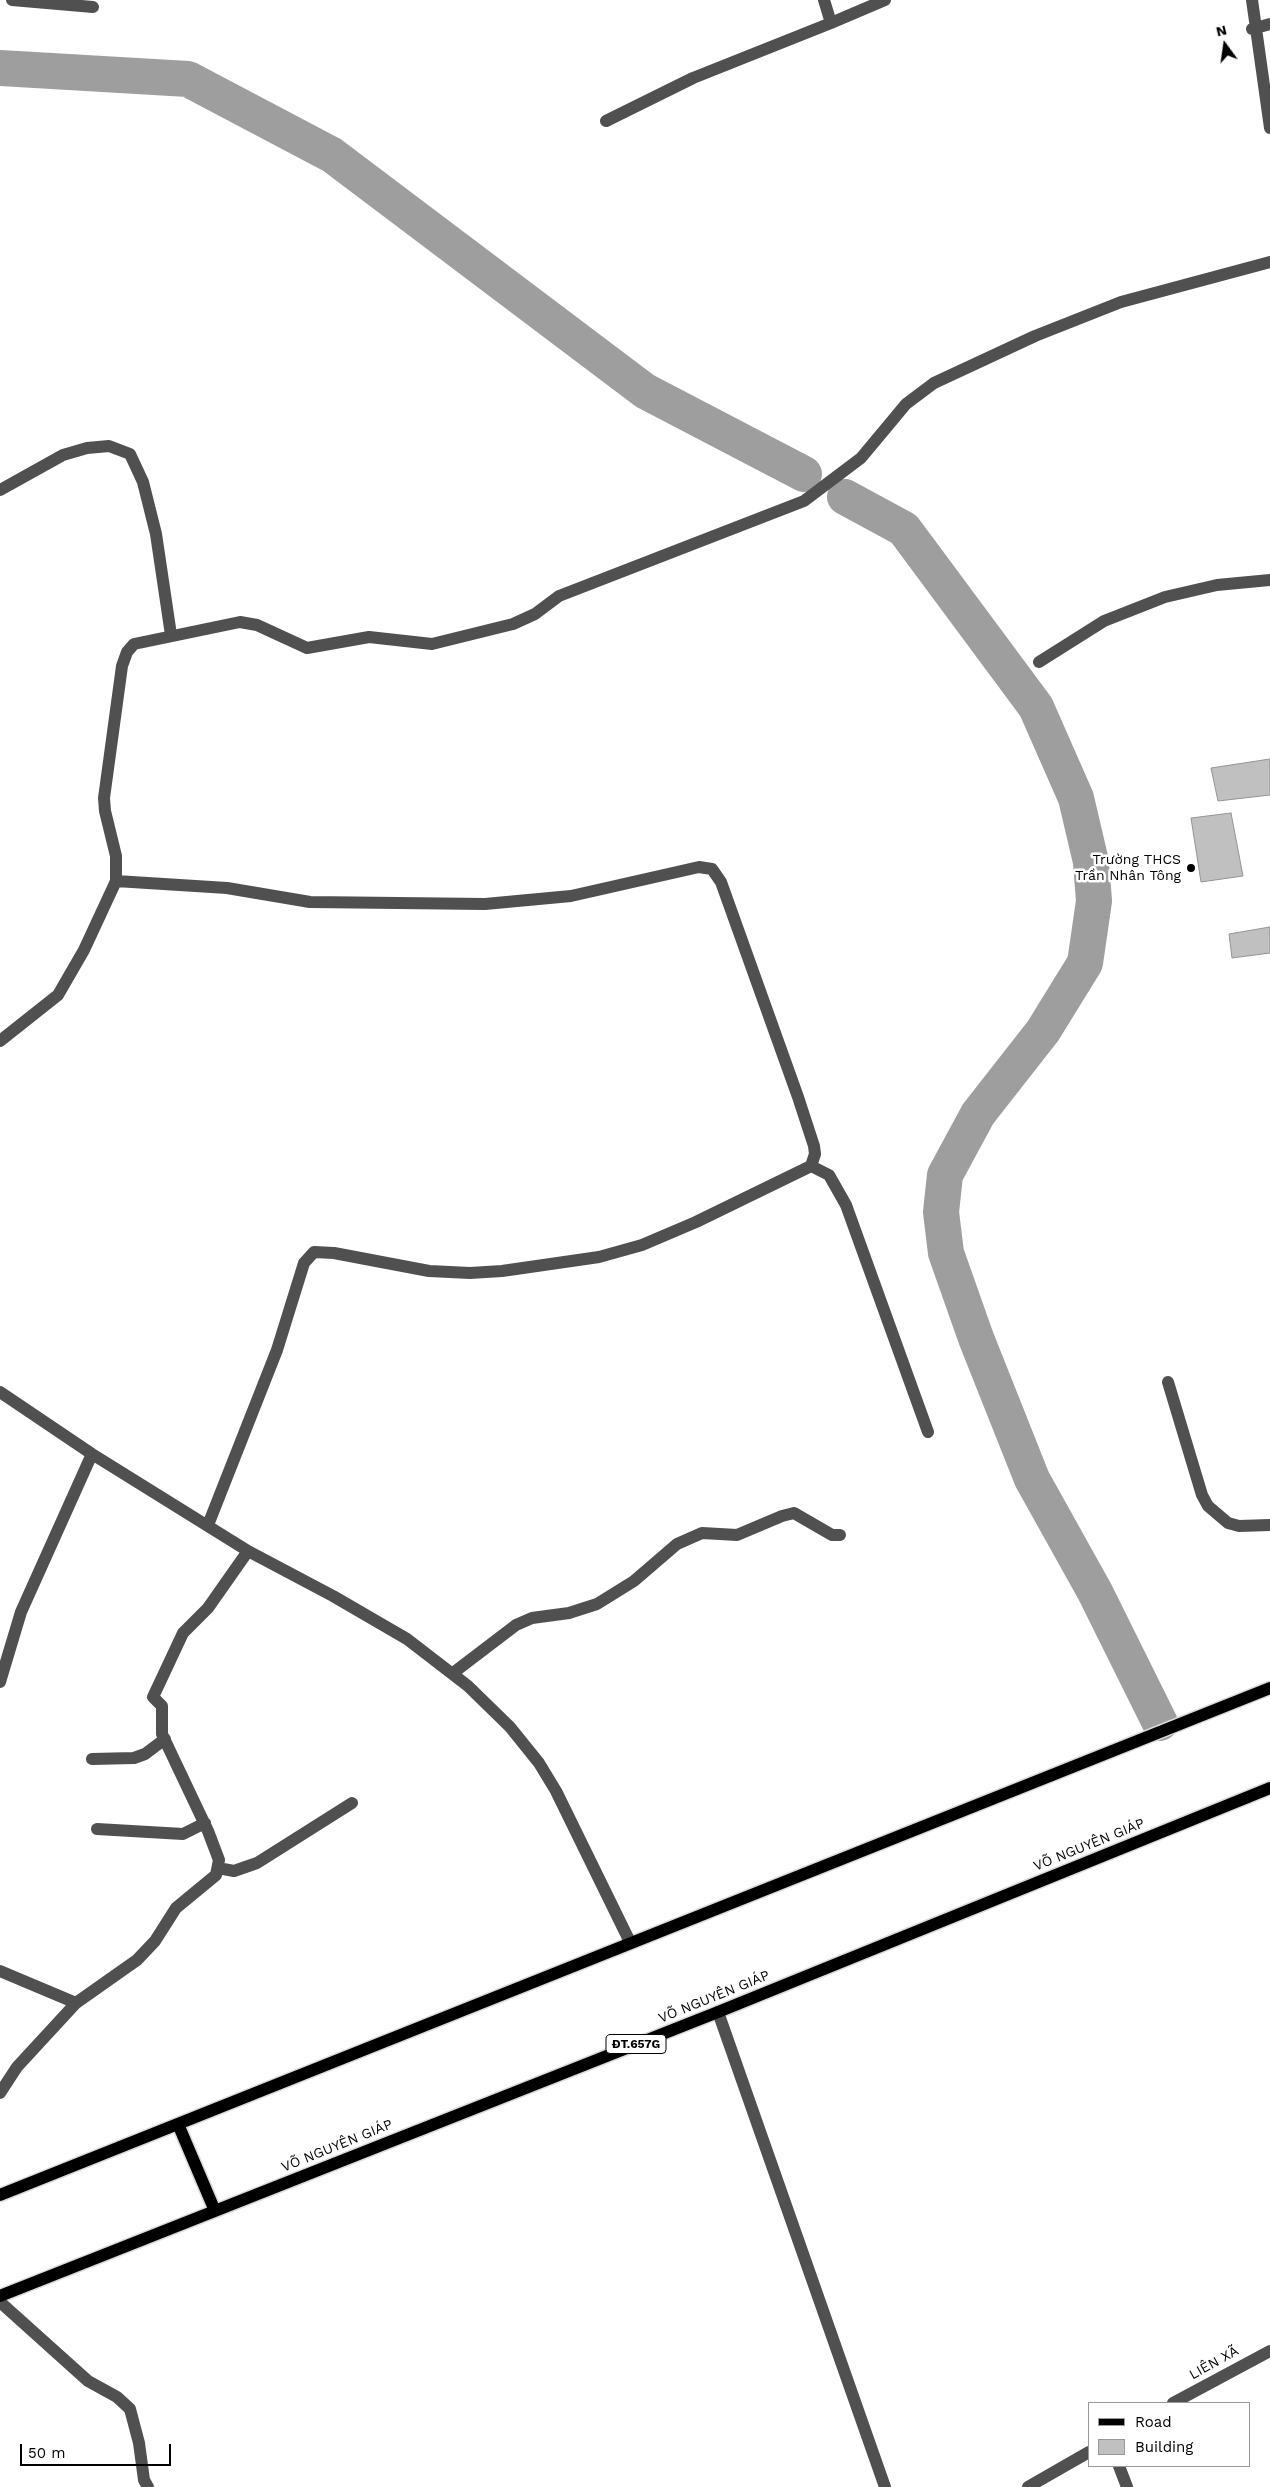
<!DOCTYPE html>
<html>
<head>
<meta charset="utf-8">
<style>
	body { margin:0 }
	#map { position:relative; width:1270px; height:2487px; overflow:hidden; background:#fff; font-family:"Work Sans",sans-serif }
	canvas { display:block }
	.legend { position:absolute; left:1088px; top:2402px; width:162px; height:65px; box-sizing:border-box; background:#fff; border:1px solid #999; margin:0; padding:6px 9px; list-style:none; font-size:15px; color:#000 }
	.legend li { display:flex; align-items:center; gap:10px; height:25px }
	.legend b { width:25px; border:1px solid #999 }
	.north { position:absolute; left:1200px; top:20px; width:50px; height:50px; -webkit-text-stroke:4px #fff; paint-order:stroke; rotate:346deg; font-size:14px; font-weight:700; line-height:20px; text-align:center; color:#000 }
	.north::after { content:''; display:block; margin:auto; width:18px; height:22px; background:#000; clip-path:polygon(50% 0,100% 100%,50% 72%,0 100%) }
	.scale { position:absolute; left:20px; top:2444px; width:151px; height:22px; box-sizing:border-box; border:2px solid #000; border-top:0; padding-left:6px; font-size:15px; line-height:18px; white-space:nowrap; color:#000; -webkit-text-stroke:4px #fff; paint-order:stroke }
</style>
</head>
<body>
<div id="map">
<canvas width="1270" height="2487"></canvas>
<ul class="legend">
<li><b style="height:6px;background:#000"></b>Road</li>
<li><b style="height:14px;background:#c0c0c0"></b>Building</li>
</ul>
<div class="north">N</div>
<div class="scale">50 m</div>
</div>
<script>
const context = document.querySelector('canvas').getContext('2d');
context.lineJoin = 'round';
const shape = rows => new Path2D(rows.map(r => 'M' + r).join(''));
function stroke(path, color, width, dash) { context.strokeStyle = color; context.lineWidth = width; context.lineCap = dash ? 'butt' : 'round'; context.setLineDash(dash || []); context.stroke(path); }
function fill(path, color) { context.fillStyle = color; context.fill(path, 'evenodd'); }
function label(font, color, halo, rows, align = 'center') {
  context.font = font + ' "Work Sans",sans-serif'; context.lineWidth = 5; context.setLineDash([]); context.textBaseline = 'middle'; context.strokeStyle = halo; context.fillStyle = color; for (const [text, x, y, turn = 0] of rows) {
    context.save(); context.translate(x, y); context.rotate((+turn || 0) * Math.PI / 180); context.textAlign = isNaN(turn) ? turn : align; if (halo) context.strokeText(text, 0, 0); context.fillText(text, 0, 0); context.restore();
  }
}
stroke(shape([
	[0,68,188,79,332,155,645,391,804,474],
	[845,497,904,529,1036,707,1076,798,1091,862,1094,901,1085,963,1043,1031,978,1114,945,1175,941,1212,946,1253,976,1338,1032,1479,1095,1592,1160,1723]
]), '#9e9e9e', 36);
const building = shape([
	[1270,759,1270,795,1218,801,1211,768,1270,759],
	[1231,813,1243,876,1201,882,1191,818,1231,813],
	[1270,927,1270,953,1232,958,1229,934,1270,927]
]);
fill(building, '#c0c0c0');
stroke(building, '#949494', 1);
const major = shape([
	[178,2124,215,2211],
	[0,2195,1270,1688],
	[0,2296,718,2012,1270,1788]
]);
stroke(major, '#dbdbdb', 15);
stroke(shape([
	[12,0,93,7],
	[824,0,831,23,885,0],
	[1252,0,1270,128],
	[1252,29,1270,24],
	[606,121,693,78,831,23],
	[0,490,63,455,87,448,109,446,130,454,143,482,156,534,171,635],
	[1039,662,1104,621,1165,597,1217,585,1270,580],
	[116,881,116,856,105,811,104,798,122,666,127,652,134,644,240,622,257,625,307,648,369,637,432,644,513,624,535,614,559,596,804,501,861,458,906,404,934,383,1035,336,1121,302,1270,262],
	[0,1041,58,995,84,950,116,881,227,888,310,902,485,904,571,896,699,867,712,869,721,882,798,1097,814,1146,815,1154,811,1166,696,1222,642,1245,599,1257,502,1271,470,1273,429,1271,334,1253,314,1252,304,1263,277,1350,208,1525],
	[811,1166,829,1175,846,1205,928,1432],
	[1168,1382,1202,1495,1208,1506,1228,1523,1239,1526,1270,1525],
	[0,1392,92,1454,248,1551,333,1596,407,1639,468,1686,510,1727,539,1763,556,1791,630,1942],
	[453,1673,516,1625,532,1618,569,1613,597,1604,634,1581,677,1544,702,1533,737,1535,782,1516,794,1513,832,1535,840,1535],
	[0,1682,21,1612,92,1454],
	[92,1759,134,1758,145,1754,165,1739],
	[97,1829,183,1834,205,1823],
	[218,1868,234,1871,257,1863,352,1803],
	[0,1971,76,2003],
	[718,2012,885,2487],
	[0,2093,17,2067,76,2003,137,1960,155,1941,176,1908,216,1875,219,1860,208,1831,162,1734,162,1706,153,1697,183,1633,208,1608,248,1551],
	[0,2302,88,2381,117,2397,130,2409,139,2443,144,2480,148,2487],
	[1173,2403,1270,2351],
	[1119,2466,1127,2487],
	[1028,2487,1089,2452]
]), '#505050', 12);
stroke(major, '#000', 12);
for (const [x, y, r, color] of [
	[1191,868,5,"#000"]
]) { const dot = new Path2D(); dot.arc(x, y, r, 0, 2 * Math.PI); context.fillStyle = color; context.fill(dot); stroke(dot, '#fff', 2); }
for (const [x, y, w] of [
	[636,2044,60]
]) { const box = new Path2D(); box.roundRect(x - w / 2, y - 9.5, w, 19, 4); context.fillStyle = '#fff'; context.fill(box); stroke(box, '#000', 1); }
label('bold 12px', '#000', null, [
	["ĐT.657G",636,2044]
]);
label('14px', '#000', '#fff', [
	["Trường THCS",1181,860],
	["Trần Nhân Tông",1181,876]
], 'right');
label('14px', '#000', '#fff', [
	["VÕ NGUYÊN GIÁP",1089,1845,-22],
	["VÕ NGUYÊN GIÁP",714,1997,-22],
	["VÕ NGUYÊN GIÁP",337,2146,-22],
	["LIÊN XÃ",1214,2363,-29]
]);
</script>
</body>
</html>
